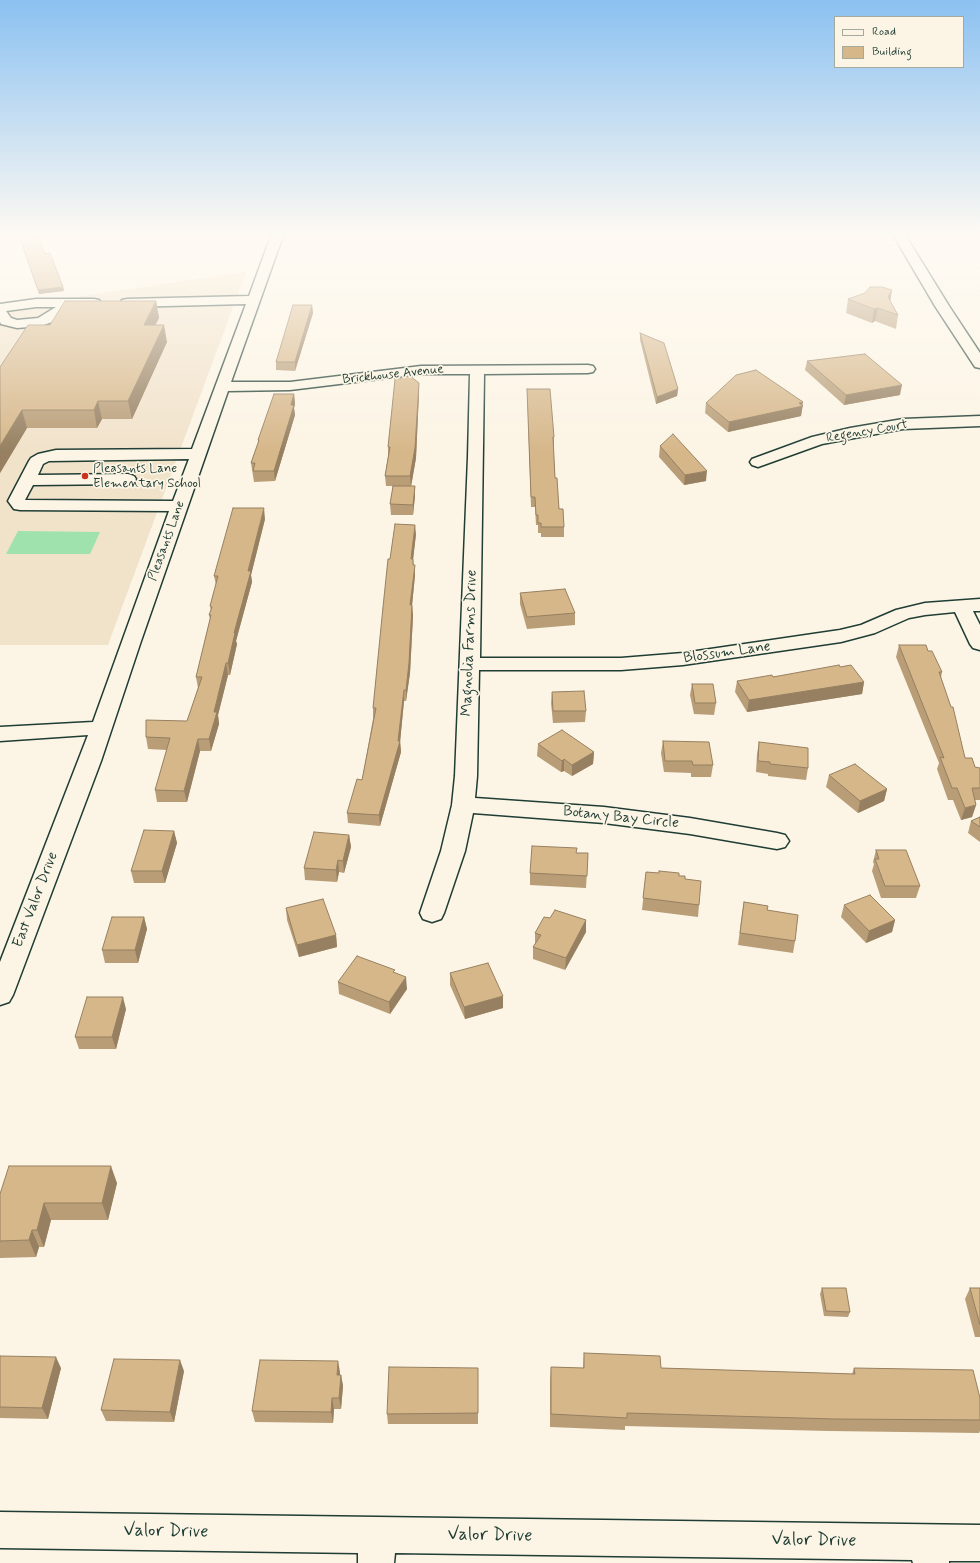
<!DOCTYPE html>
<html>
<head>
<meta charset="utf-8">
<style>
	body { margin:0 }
	#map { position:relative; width:980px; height:1563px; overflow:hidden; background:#fcf5e5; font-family:Mynerve,sans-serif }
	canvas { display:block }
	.legend { position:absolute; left:834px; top:16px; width:130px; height:52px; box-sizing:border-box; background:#fcf5e5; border:1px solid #a4ab9e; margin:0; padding:5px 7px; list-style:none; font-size:12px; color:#1f3d34 }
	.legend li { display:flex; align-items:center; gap:8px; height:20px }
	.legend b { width:20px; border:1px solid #a4ab9e }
</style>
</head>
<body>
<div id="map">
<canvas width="980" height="1563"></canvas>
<ul class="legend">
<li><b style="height:5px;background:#fcf5e5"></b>Road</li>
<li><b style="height:11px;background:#d6b78a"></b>Building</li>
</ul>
</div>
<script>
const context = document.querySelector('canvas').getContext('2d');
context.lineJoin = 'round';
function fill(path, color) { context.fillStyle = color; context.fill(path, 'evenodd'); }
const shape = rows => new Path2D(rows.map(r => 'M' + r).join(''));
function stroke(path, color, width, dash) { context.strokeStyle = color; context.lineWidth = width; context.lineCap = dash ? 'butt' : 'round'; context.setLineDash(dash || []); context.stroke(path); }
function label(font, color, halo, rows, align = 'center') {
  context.font = font + ' Mynerve,sans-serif'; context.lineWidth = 3.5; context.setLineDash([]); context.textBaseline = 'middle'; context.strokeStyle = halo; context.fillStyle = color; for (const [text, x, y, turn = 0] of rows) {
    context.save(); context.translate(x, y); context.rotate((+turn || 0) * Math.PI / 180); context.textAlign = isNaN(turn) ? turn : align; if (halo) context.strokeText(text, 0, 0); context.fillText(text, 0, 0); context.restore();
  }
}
fill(shape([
	[246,272,108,645,0,645,0,308]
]), '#f1e2ca');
fill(shape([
	[18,531,100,532,90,554,6,554]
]), '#9fe2ad');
const minor = shape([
	[272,233,284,233,231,382,290,382,421,366,588,365,593,366,595,369,593,372,588,373,484,374,480,658,621,658,683,653,840,630,861,625,896,610,925,603,980,599,980,611,973,611,980,625,980,650,973,648,970,644,955,612,925,615,909,618,875,633,841,642,683,665,621,670,479,670,477,776,475,798,604,807,690,818,777,833,785,835,789,841,785,847,777,849,690,834,604,823,473,813,465,851,444,913,441,919,432,922,423,919,420,913,441,851,452,805,455,776,468,457,470,374,421,374,290,390,228,391,141,641,101,761,13,995,9,1002,0,1005,0,962,88,735,0,741,0,727,93,722,169,511,20,510,14,509,8,501,29,461,31,458,38,454,56,450,192,449,246,304,127,307,122,306,120,303,122,300,127,299,249,296,272,233],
	[189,459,173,501,25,500,33,485,128,484,134,482,136,479,134,476,128,474,38,475,43,464,49,461,189,459],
	[892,233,904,233,949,306,980,353,980,368,975,367,973,364,935,306,892,233],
	[36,299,94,299,99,300,101,303,99,306,94,307,72,307,55,321,41,326,17,328,1,324,0,322,0,304,36,299],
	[36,307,56,307,38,318,17,320,11,318,6,311,36,307],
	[980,416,980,426,903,429,822,444,758,467,752,465,750,462,752,459,812,437,850,428,903,419,980,416],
	[0,1512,980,1525,980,1561,949,1561,949,1563,913,1563,912,1560,395,1553,394,1563,358,1563,358,1553,0,1548,0,1512]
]);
stroke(minor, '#1f3d34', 3);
fill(minor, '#fcf5e5');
fill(shape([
	[18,233,37,233,45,254,63,287,64,291,39,294],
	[892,290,890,301,898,315,896,329,875,321,872,323,846,313,848,299],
	[156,301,159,318,155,325,167,342,132,419,102,419,97,428,27,428,0,473,0,367,50,325],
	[312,305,313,313,295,371,276,370,276,362],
	[640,333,678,389,677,396,656,404,640,340],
	[807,361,900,395,844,405,805,370],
	[527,389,554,437,554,446,553,446,555,478,559,509,564,527,564,537,541,537,541,533,538,533,538,525,536,525,535,507,531,507],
	[419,393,416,458,411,486,415,486,415,496,413,515,391,515,390,504,393,486,386,486,385,476,388,457,388,447],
	[294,394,295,404,294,408,295,415,275,481,254,482,251,463,258,444,258,440],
	[706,403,803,405,801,416,728,432,705,413],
	[660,446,706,481,684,485,659,457],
	[265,519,251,575,252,582,236,641,237,644,230,675,228,675,218,715,219,724,211,751,200,751,187,802,157,802,155,790,167,750,148,749,146,737,187,721,198,688,196,677,210,619,209,615,211,611,210,606,216,585,214,576],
	[416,534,413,559,415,575,412,605,413,616,410,673,406,701,404,701,400,741,401,752,380,826,348,823,347,813,362,780,373,719,373,708,390,559],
	[520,593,575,613,575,625,527,629,520,604],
	[899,645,928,651,942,672,941,678,965,758,980,788,980,800,975,800,976,805,972,817,961,820,953,800,948,800,937,769,939,763,896,657],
	[840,667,864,682,862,694,747,712,735,692,737,681,773,677],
	[692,684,716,703,714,715,694,714,690,695],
	[552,692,586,711,585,722,553,723,551,703],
	[663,741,713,765,711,777,691,777,691,773,664,772,661,753],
	[759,742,808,768,806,780,768,776,768,774,756,772,757,754],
	[538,744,594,752,593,764,572,776,564,771,561,772,537,756],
	[829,775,887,789,884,801,858,813,826,787],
	[980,817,980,842,968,833,971,821],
	[174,831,177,843,165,883,134,883,131,871],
	[349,835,351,847,344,873,339,872,337,882,305,880,304,868],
	[876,850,920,886,916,898,881,898,872,871,874,864,873,862],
	[576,853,588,853,586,888,530,885,530,873],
	[646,872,679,876,685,879,699,905,698,917,642,910],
	[744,902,767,910,795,941,793,953,738,945,742,914],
	[844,905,895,920,892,932,866,943,841,917],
	[286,908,336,935,337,947,299,957,287,920],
	[144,917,147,929,138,963,105,963,102,950],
	[550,918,586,920,586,932,565,970,533,959,533,947,535,944,535,933],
	[395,973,407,989,390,1014,339,994,338,982],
	[450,973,503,1008,465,1019,450,985],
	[126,1009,116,1049,79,1049,75,1037],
	[117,1183,108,1220,51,1220,44,1247,39,1247,36,1257,0,1258,0,1194],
	[822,1288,850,1312,848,1317,824,1316,820,1294],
	[970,1288,980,1288,980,1337,975,1337,965,1299],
	[584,1353,661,1368,852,1374,854,1368,980,1398,980,1431,979,1433,829,1431,625,1426,625,1430,550,1427,550,1380,551,1367,583,1368],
	[0,1356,61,1368,48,1419,0,1418],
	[478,1368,478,1424,388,1424,387,1414],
	[184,1371,174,1422,106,1421,101,1410],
	[340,1372,340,1375,341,1375,343,1386,341,1409,334,1409,333,1423,255,1422,252,1411]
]), '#b89d77');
fill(shape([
	[63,287,64,291,39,294,38,290],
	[892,290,890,303,885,311,888,297],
	[156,301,159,318,147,342,144,325],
	[312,305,313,313,295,371,295,362],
	[878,308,875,321,872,323,874,309],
	[164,325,167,342,132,419,128,401],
	[419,383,419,393,416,458,411,487,410,476],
	[902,385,900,395,844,405,846,395],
	[678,389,677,396,656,404,657,397],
	[294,394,295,404,294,408,295,415,275,481,274,471],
	[98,401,102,419,97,428,94,410],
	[803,402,801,416,728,432,729,422],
	[22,410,27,428,0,473,0,446],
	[707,471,706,481,684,485,685,475],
	[415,486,415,496,413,515,413,505],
	[264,508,265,519,251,575,252,582,236,641,237,644,230,675,228,663,234,633,248,571],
	[415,525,416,534,412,569,411,559],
	[415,565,415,575,411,616,410,605],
	[412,605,413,616,410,673,406,701,406,690],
	[226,663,228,675,218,715,219,724,211,751,209,739,214,712],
	[864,682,862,694,747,712,749,700],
	[404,690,404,701,400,743,400,741,401,752,380,826,379,815,398,741],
	[198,739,200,751,187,802,184,791],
	[594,752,593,764,572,776,572,765],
	[564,759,564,771,561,772,562,761],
	[887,789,884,801,858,813,860,801],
	[976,805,972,817,961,820,965,808],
	[174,831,177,843,165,883,162,871],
	[349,835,351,847,344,873,343,861],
	[338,860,339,872,337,882,336,870],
	[144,917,147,929,138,963,135,950],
	[586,920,586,932,565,970,566,958],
	[895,920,892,932,866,943,869,931],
	[336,935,337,947,299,957,297,945],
	[406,977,407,989,390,1014,389,1002],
	[503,996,503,1008,465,1019,464,1007],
	[123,997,126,1009,116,1049,112,1037],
	[111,1166,117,1183,108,1220,102,1203],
	[44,1203,51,1220,44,1247,37,1230],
	[32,1230,39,1247,36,1257,29,1240],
	[56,1357,61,1368,48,1419,42,1408],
	[180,1360,184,1371,174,1422,170,1412],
	[338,1361,340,1372,339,1386,337,1375],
	[341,1375,343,1386,341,1409,339,1398],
	[332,1398,334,1409,333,1423,331,1412]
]), '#968061');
const building = shape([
	[18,233,37,233,45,254,50,253,63,287,38,290,18,233],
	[870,287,882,287,892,290,888,297,898,315,878,308,874,309,848,299,865,293,870,287],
	[65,301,156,301,144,325,164,325,128,401,98,401,94,410,22,410,0,446,0,367,28,325,50,325,65,301],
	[293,305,312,305,295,362,276,362,293,305],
	[640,333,664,343,678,389,657,397,640,333],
	[865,354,902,385,846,395,807,361,865,354],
	[756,370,803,402,799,403,803,406,729,422,706,403,736,375,756,370],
	[410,376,419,383,415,448,410,476,385,476,390,447,388,447,395,379,410,376],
	[527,389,550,389,554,437,553,437,555,478,557,478,559,509,563,509,564,527,541,527,541,523,538,523,538,515,536,515,535,497,531,497,527,389],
	[274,394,294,394,291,405,294,405,274,471,253,471,255,463,251,463,259,440,258,440,274,394],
	[673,434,707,471,685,475,660,446,673,434],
	[393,486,415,486,413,505,390,504,393,486],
	[233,508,264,508,248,571,251,571,234,633,235,633,228,663,226,663,214,712,217,712,209,739,198,739,184,791,155,790,170,738,146,737,146,720,187,721,202,677,196,677,211,615,209,615,212,607,210,606,218,576,214,576,233,508],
	[395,524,415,525,411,559,413,559,413,565,415,565,410,605,412,605,409,663,406,690,404,690,398,741,400,741,379,815,347,813,357,779,362,780,376,708,373,708,383,607,388,559,390,559,395,524],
	[565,589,575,613,527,617,520,593,565,589],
	[899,645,926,645,928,651,932,651,942,672,939,672,951,707,953,707,965,758,972,758,975,767,980,768,980,788,972,788,976,805,965,808,957,788,952,788,940,757,944,758,899,645],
	[839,665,840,667,851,665,864,682,749,700,737,681,772,675,773,677,839,665],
	[692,684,713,684,716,703,695,703,692,684],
	[584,691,586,711,553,711,552,692,584,691],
	[562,730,594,752,572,765,564,759,562,761,538,744,562,730],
	[663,741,709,742,713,765,693,765,692,761,665,761,663,741],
	[759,742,808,748,808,768,770,764,770,762,758,761,759,742],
	[855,764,887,789,860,801,829,775,855,764],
	[980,817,980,827,971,821,980,817],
	[144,830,174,831,162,871,131,871,144,830],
	[314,832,349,835,343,861,338,860,336,870,304,868,314,832],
	[532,846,577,848,576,853,588,853,587,876,530,873,532,846],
	[876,850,906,850,920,886,885,886,875,859,879,859,876,850],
	[659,871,679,873,679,876,685,876,685,879,701,881,699,905,643,898,646,872,659,873,659,871],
	[870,895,895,920,869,931,844,905,870,895],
	[323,899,336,935,297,945,286,908,323,899],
	[744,902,768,906,767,910,798,915,795,941,740,933,744,902],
	[555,910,586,920,566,958,533,947,541,935,535,933,544,917,550,918,555,910],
	[112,917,144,917,135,950,102,950,112,917],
	[357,956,395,970,393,972,406,977,389,1002,338,982,357,956],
	[488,963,503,996,464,1007,450,973,488,963],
	[87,997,123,997,112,1037,75,1037,87,997],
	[9,1166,111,1166,102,1203,44,1203,37,1230,32,1230,29,1240,0,1241,0,1194,9,1166],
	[822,1288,846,1288,850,1312,826,1311,822,1288],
	[970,1288,980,1288,980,1325,970,1288],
	[584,1353,660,1356,661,1368,855,1374,854,1368,973,1370,980,1398,980,1420,834,1419,627,1413,627,1418,551,1414,551,1367,584,1368,584,1353],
	[0,1356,56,1357,42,1408,0,1407,0,1356],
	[114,1359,180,1360,170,1412,101,1410,114,1359],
	[260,1360,338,1361,337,1375,341,1375,339,1398,332,1398,331,1412,252,1411,260,1360],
	[389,1367,478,1368,478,1413,387,1414,389,1367]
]);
fill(building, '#d6b78a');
stroke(building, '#968061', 1);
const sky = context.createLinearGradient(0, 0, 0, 452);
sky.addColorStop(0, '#8bc1f1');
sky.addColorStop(0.52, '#fefaf3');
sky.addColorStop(1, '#fefaf300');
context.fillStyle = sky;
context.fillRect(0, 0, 980, 452);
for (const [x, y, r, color] of [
	[85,476,4,"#c8321e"]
]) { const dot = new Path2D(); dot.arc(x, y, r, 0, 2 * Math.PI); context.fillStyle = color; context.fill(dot); stroke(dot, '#fcf5e5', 1.5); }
label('13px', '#1f3d34', '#fcf5e5', [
	["Brickhouse Avenue",393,375,-6],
	["Regency Court",867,432,-10],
	["Pleasants Lane",167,541,-70]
]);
label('13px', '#1f3d34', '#fcf5e5', [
	["Pleasants Lane",93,469],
	["Elementary School",93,484]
], 'left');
label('15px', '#1f3d34', '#fcf5e5', [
	["Magnolia Farms Drive",470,643,-88],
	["Blossum Lane",727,653,-8],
	["Botany Bay Circle",621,818,6],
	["East Valor Drive",36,900,-69]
]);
label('18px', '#1f3d34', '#fcf5e5', [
	["Valor Drive",166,1532,1],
	["Valor Drive",490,1536,1],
	["Valor Drive",814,1541,1]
]);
</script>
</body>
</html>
